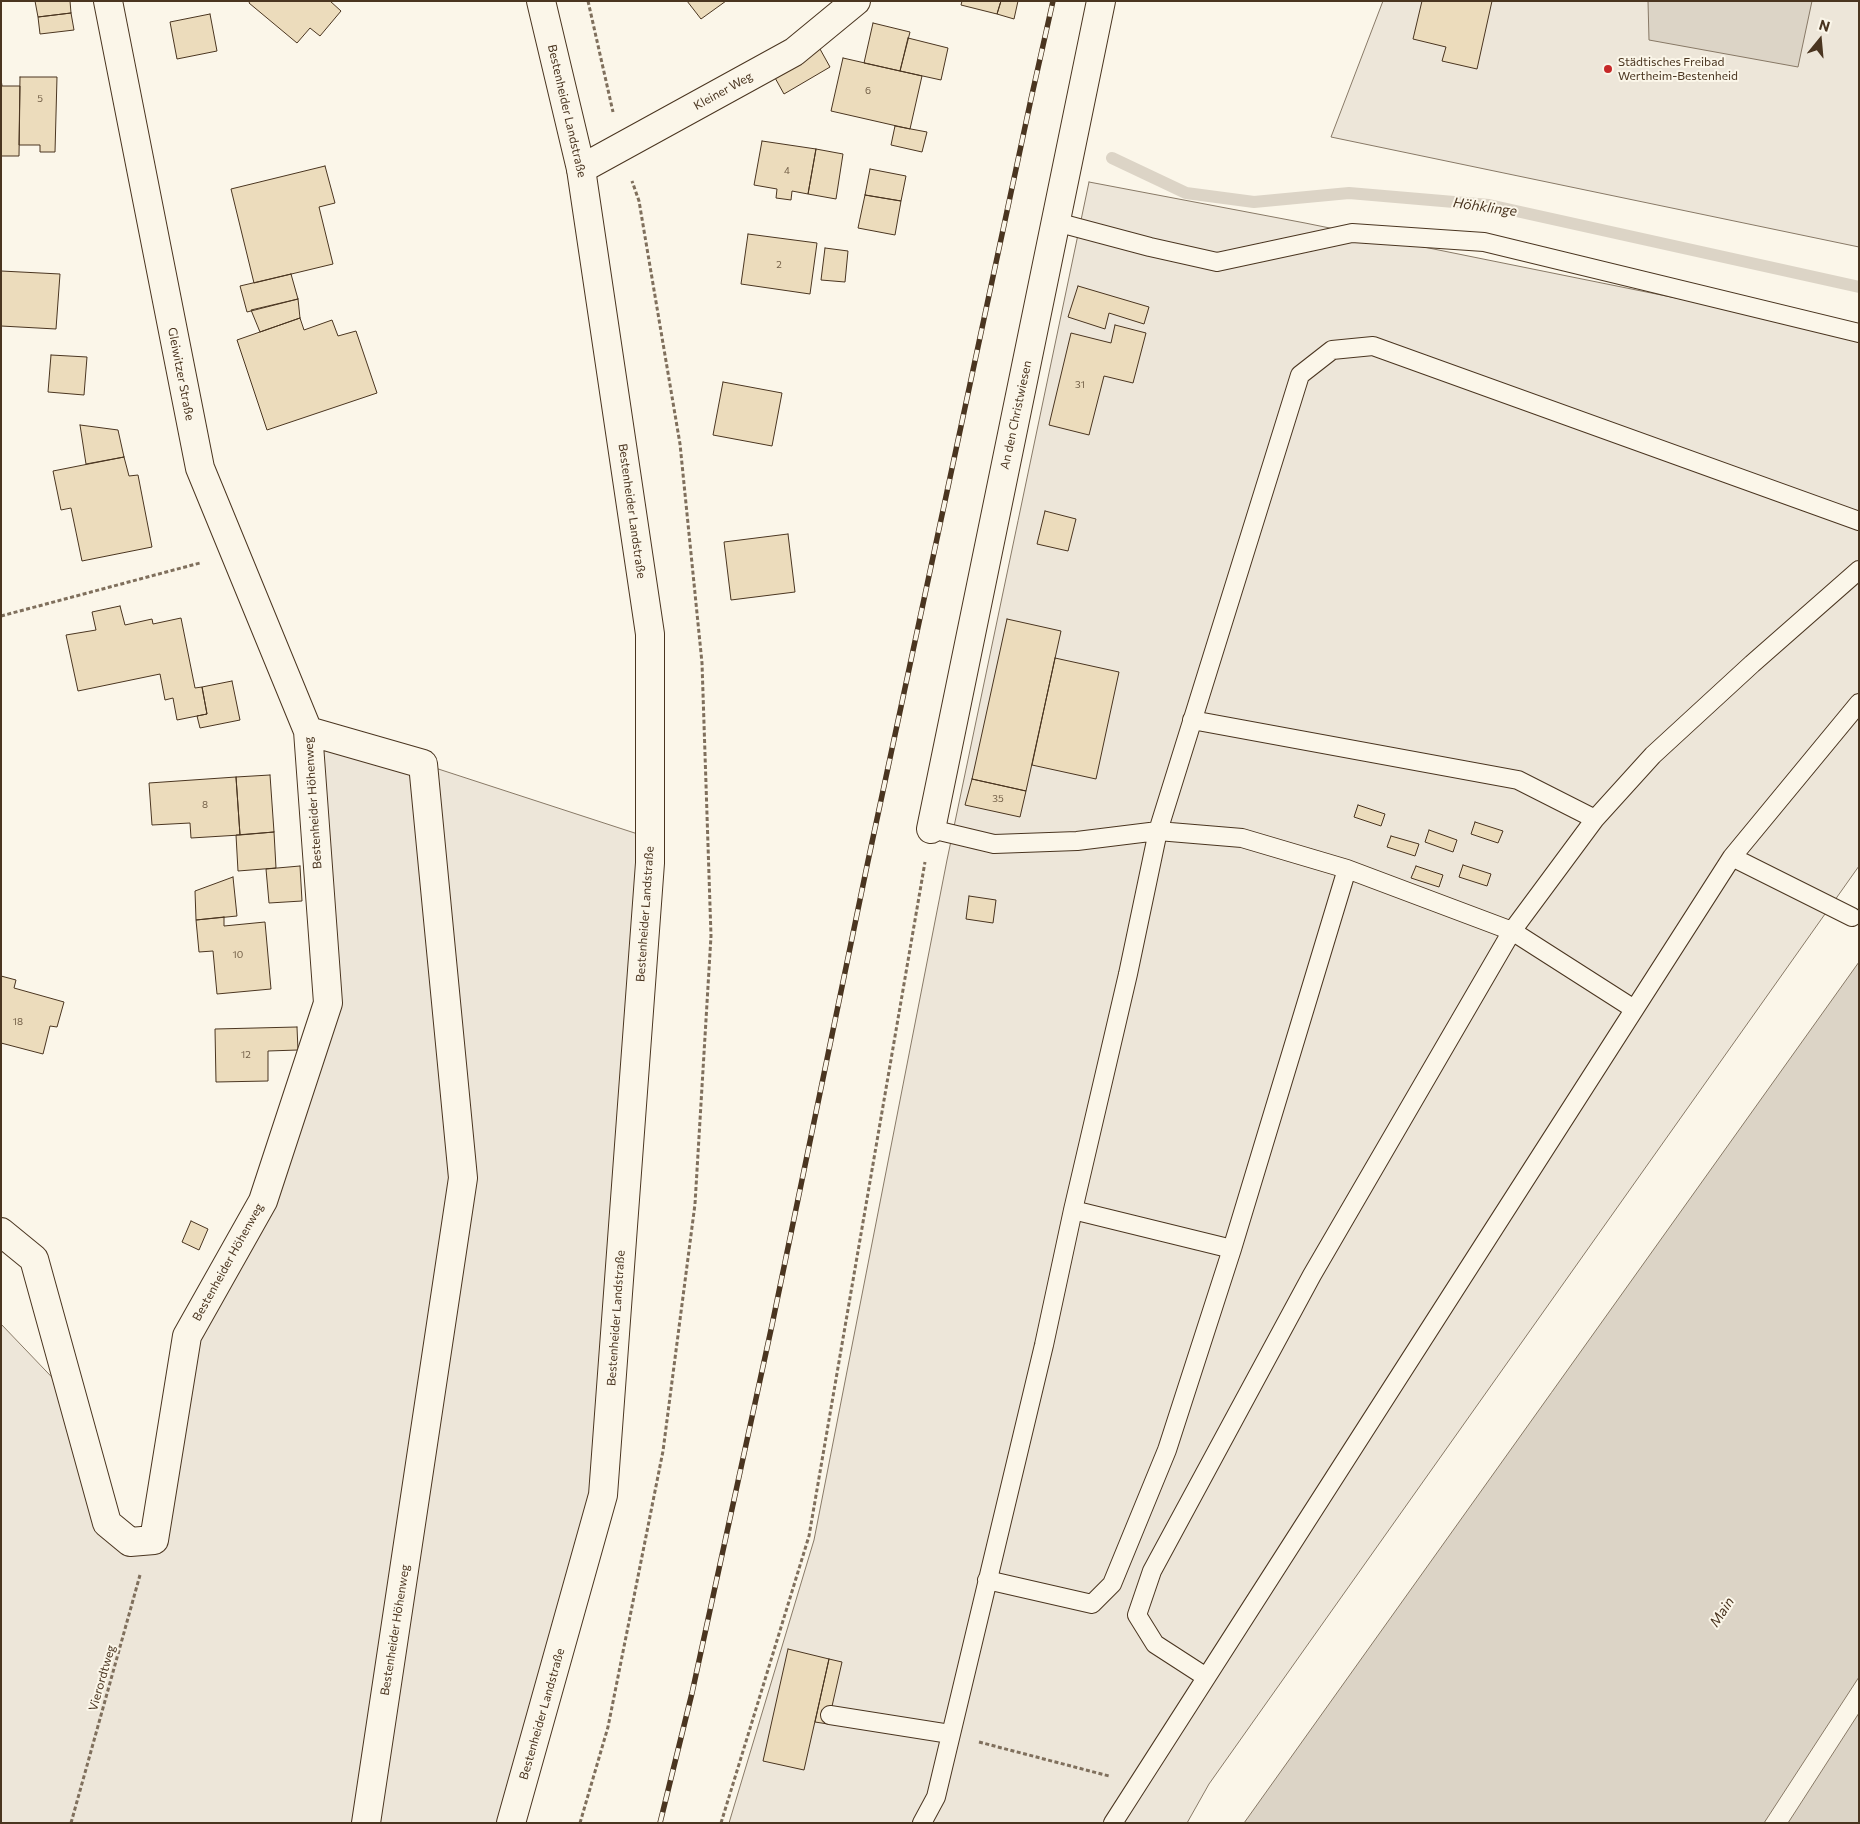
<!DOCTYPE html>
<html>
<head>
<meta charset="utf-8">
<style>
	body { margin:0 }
	#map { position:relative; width:1860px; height:1824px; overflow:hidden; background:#fbf6e9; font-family:Commissioner,sans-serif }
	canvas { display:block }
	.frame { position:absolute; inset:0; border:2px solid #4a3520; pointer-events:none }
	.north { position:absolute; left:1795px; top:15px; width:50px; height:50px; -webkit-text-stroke:4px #fbf6e9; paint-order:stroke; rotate:17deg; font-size:14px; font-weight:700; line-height:20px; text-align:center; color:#4a3520 }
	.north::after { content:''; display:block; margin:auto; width:18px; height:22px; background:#4a3520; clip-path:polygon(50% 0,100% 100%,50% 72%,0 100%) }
</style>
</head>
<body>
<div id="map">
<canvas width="1860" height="1824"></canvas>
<div class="frame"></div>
<div class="north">N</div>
</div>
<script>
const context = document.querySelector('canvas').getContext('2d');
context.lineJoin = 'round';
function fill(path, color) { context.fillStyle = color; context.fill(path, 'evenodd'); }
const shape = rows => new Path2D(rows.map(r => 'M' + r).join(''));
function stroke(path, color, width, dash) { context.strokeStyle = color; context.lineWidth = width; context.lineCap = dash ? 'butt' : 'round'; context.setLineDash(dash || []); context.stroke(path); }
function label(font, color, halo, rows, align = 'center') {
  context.font = font + ' Commissioner,sans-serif'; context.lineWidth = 4; context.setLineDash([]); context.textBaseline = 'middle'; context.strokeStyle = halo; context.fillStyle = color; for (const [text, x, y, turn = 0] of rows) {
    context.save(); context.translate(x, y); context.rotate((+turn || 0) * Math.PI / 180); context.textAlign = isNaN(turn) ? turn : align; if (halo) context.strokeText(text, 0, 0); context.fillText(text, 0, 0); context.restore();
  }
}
const green = shape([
	[1383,1,1859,1,1859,247,1331,137,1383,1],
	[1089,182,1305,223,1859,335,1859,866,1209,1784,1187,1823,729,1823,814,1540,947,860,1089,182],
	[308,731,423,764,650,838,603,1495,511,1823,1,1823,1,1324,68,1394,107,1518,151,1538,179,1340,261,1206,328,1003,308,731]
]);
fill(green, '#ede6d9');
stroke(green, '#887966', 1);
const water = shape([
	[1648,1,1812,1,1798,67,1649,40,1648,1],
	[1859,962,1859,1677,1764,1823,1244,1823,1859,962],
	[1859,1713,1859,1823,1788,1823,1859,1713]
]);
fill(water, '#dcd4c6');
stroke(water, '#887966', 1);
stroke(shape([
	[1112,158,1186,193,1254,202,1349,193,1489,205,1859,287]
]), '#dcd4c6', 12);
const building = shape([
	[35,1,70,1,71,13,38,17,35,1],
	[250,1,330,1,341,11,320,36,310,28,297,43,249,3,250,1],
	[687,1,726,1,701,19,687,1],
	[962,1,1001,1,997,14,961,5,962,1],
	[1001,1,1018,1,1014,19,997,14,1001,1],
	[1422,1,1492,1,1477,69,1442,61,1446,47,1413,39,1422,1],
	[71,13,74,30,40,34,38,17,71,13],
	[210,14,217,51,177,59,170,22,210,14],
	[873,23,910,32,900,71,864,63,873,23],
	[908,38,948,48,941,80,900,71,908,38],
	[820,49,830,67,784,94,774,76,820,49],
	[843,58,922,76,910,129,831,111,843,58],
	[20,77,57,77,55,152,40,152,40,145,19,145,20,77],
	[1,79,2,86,20,86,19,156,1,156,1,79],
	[895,126,927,132,922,152,891,145,895,126],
	[762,141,816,149,808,194,792,191,791,200,776,198,777,189,754,185,762,141],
	[816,149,843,154,836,199,808,194,816,149],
	[325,166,335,203,319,207,333,264,254,283,231,189,325,166],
	[870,169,906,176,901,201,865,195,870,169],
	[865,195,901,201,895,235,858,228,865,195],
	[748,234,817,243,810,294,741,284,748,234],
	[825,248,848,251,845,282,821,280,825,248],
	[1,271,60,274,56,329,1,326,1,271],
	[291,274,298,299,247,312,240,286,291,274],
	[1078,286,1149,307,1144,324,1109,313,1105,329,1068,317,1078,286],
	[298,299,300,318,260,332,251,310,298,299],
	[300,318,304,330,332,320,338,336,356,331,377,393,267,430,237,340,300,318],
	[1115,325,1146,333,1133,383,1104,376,1089,435,1049,425,1071,333,1111,343,1115,325],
	[51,355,87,357,84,395,48,392,51,355],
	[723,382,782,393,772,446,713,435,723,382],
	[80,425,118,430,124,457,86,464,80,425],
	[124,457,129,476,138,475,152,547,82,561,71,508,61,510,53,471,124,457],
	[1045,511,1076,519,1068,551,1037,544,1045,511],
	[788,534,795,592,731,600,724,542,788,534],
	[120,606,125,625,152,619,153,624,181,618,195,688,202,687,207,714,177,720,173,698,165,700,160,674,78,691,66,635,96,630,92,612,120,606],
	[1007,619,1061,631,1026,791,972,779,1007,619],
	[1055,658,1119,672,1096,779,1032,765,1055,658],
	[232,681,240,720,200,728,197,716,207,714,202,687,232,681],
	[270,775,274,832,240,835,236,777,270,775],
	[236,777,240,835,191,838,190,823,152,825,149,783,236,777],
	[972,779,1026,791,1020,817,965,805,972,779],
	[1358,805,1385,814,1381,826,1354,817,1358,805],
	[1475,822,1503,831,1498,843,1471,834,1475,822],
	[1429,830,1457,840,1453,852,1425,842,1429,830],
	[274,832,276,868,238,871,236,835,274,832],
	[1391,836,1419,844,1415,856,1387,847,1391,836],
	[1463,865,1491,874,1487,886,1459,877,1463,865],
	[300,866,302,901,269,903,266,869,300,866],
	[1416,866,1443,875,1439,887,1411,878,1416,866],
	[233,877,237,916,196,920,195,891,233,877],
	[969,896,996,900,993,923,966,919,969,896],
	[224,917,224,926,265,922,271,989,217,994,213,951,199,952,196,920,224,917],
	[1,976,16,980,14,988,64,1002,57,1027,50,1026,43,1054,1,1043,1,976],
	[297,1027,298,1050,268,1051,268,1081,216,1082,215,1029,297,1027],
	[191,1221,208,1229,199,1250,182,1242,191,1221],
	[788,1649,829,1659,804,1770,763,1761,788,1649],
	[829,1659,842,1662,828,1724,815,1722,829,1659]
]);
fill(building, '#ecdcbc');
stroke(building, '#4a3520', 1);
const service = shape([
	[1056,222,1150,247,1217,262,1352,233,1484,242,1859,333],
	[1192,720,1518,780,1595,819],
	[931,829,994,844,1077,841,1158,831,1242,838,1347,869,1512,931,1634,1009],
	[1732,857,1852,917],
	[1073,1210,1232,1249],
	[987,1580,1092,1604,1112,1584,1167,1450,1232,1249,1347,869],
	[1206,1677,1155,1644,1137,1615,1152,1571,1312,1275,1512,931,1595,819,1653,755,1752,664,1859,570],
	[830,1715,950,1734],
	[922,1823,936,1797,1044,1345,1073,1210,1128,974,1158,831,1300,375,1332,350,1373,346,1859,521],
	[1113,1823,1732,857,1859,703]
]);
const minor = shape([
	[108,1,200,468,308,731],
	[581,169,794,52,856,1],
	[931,829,1101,1],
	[1,1232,34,1259,107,1523,130,1542,154,1540,187,1336,263,1201,328,1003,308,731,423,764,463,1178,366,1823]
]);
const secondary = shape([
	[511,1823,603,1495,650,863,650,634,581,169,541,1]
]);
stroke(service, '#4a3520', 20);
stroke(minor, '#4a3520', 30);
stroke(secondary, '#4a3520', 30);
stroke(shape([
	[588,1,613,112],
	[1,616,200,563],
	[979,1742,1109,1776],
	[71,1823,140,1575],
	[580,1823,608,1727,663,1451,695,1204,711,936,702,663,680,444,639,201,632,181],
	[721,1823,809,1536,925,862]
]), '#7f6f5c', 3, [4, 2.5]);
stroke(service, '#fbf6e9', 18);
stroke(minor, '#fbf6e9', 28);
stroke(secondary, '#fbf6e9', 28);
const rail = shape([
	[660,1823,692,1693,772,1325,868,861,1031,99,1053,1]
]);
stroke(rail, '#4a3520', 5.5);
stroke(rail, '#fbf6e9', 4, [11]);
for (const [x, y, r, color] of [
	[1608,69,5,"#c62828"]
]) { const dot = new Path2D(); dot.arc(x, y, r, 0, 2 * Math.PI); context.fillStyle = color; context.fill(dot); stroke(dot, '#fbf6e9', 2); }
label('10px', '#725f47', null, [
	["6",868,91],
	["5",40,99],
	["4",787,171],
	["2",779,265],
	["31",1080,385],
	["35",998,799],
	["8",205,805],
	["10",238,955],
	["18",18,1022],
	["12",246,1055]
]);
label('12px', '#4a3520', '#fbf6e9', [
	["Städtisches Freibad",1618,62],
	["Wertheim-Bestenheid",1618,76]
], 'left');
label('12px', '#4a3520', '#fbf6e9', [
	["Kleiner Weg",723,91,-29],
	["Bestenheider Landstraße",567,111,77],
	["Gleiwitzer Straße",181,374,79],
	["An den Christwiesen",1016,415,-78],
	["Bestenheider Landstraße",632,511,82],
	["Bestenheider Höhenweg",313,803,-94],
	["Bestenheider Landstraße",645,914,-86],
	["Bestenheider Höhenweg",228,1262,-61],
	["Bestenheider Landstraße",616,1318,-86],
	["Bestenheider Höhenweg",395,1630,-81],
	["Vierordtweg",102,1678,-74],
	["Bestenheider Landstraße",542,1714,-74]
]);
label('italic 14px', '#4a3520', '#fbf6e9', [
	["Höhklinge",1485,207,8],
	["Main",1722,1612,-57]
]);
</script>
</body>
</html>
